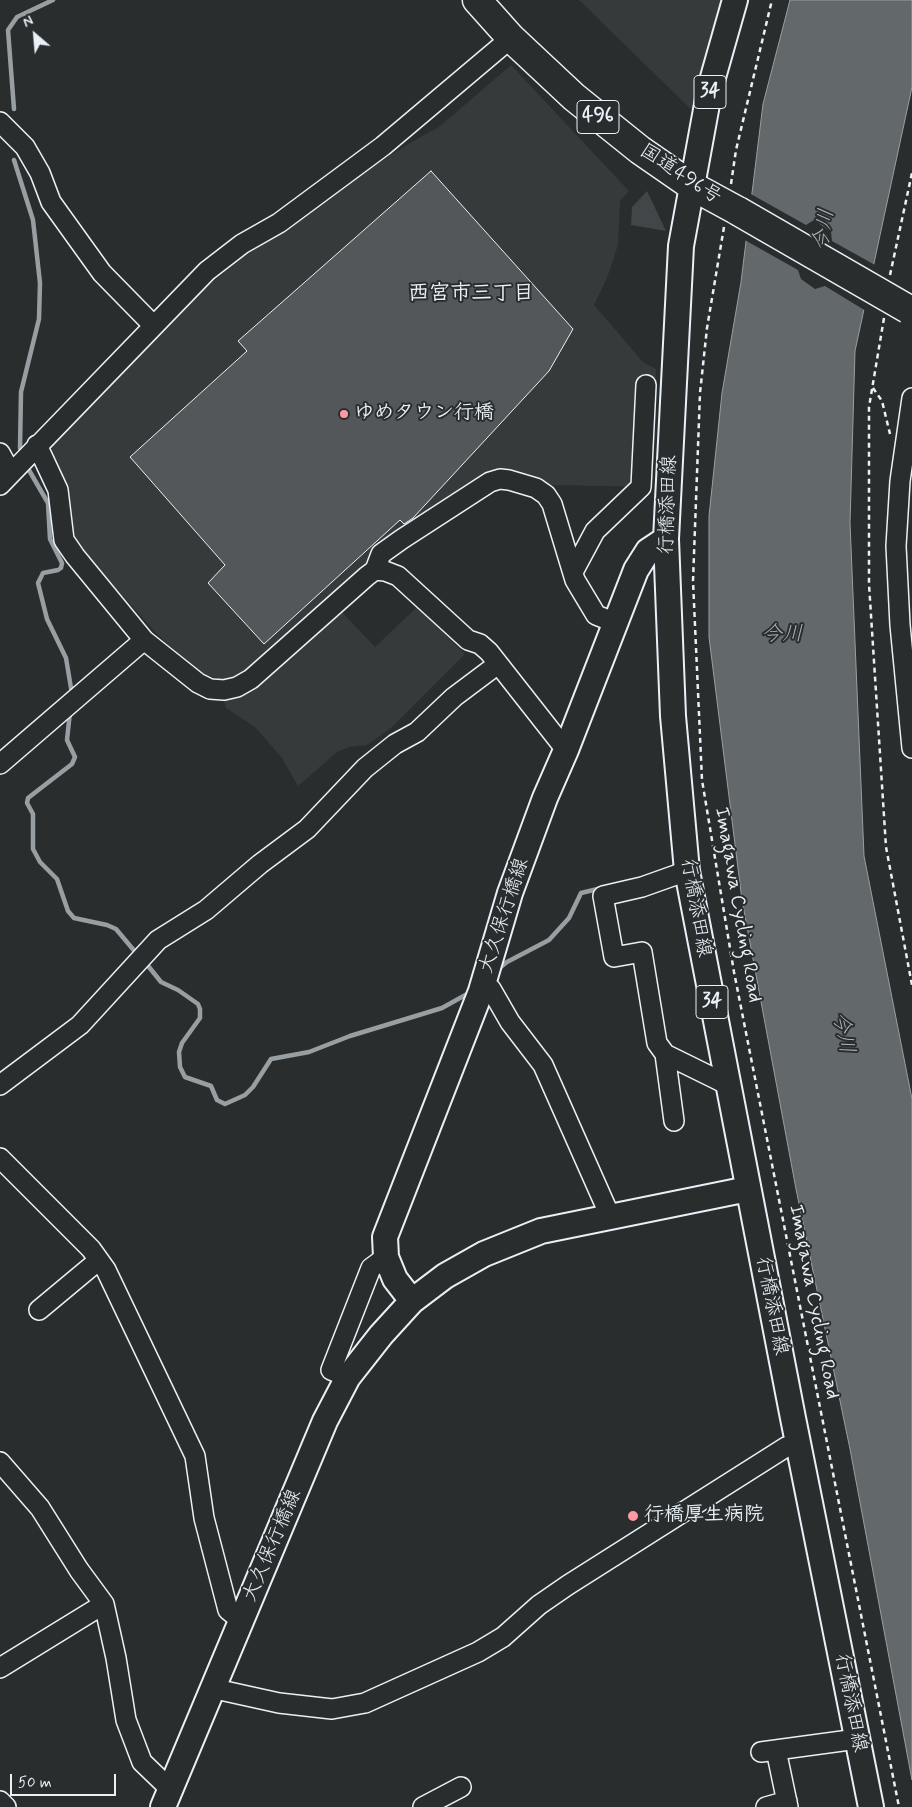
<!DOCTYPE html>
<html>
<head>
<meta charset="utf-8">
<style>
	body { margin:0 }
	#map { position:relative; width:912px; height:1807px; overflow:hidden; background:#2a2d2e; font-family:Mynerve,sans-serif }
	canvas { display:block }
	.north { position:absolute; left:10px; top:10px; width:50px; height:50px; -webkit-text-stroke:4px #2a2d2e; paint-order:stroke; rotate:333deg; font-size:14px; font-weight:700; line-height:20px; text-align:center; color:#e8f1f8 }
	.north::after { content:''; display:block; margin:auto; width:18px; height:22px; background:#e8f1f8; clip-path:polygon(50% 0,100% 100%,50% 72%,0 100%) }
	.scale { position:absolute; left:10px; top:1774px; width:106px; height:22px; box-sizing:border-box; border:2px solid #e8f1f8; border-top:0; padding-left:6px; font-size:15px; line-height:18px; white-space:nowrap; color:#e8f1f8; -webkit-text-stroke:4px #2a2d2e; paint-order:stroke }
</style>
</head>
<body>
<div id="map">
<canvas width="912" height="1807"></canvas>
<div class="north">N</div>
<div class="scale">50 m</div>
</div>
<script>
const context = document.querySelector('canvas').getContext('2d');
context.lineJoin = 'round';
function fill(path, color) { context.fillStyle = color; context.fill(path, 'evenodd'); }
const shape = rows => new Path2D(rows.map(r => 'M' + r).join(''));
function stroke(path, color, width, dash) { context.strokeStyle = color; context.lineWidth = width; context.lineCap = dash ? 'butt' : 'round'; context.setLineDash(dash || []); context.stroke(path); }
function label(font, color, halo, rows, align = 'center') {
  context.font = font + ' Mynerve,"Klee One",sans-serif'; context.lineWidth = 4; context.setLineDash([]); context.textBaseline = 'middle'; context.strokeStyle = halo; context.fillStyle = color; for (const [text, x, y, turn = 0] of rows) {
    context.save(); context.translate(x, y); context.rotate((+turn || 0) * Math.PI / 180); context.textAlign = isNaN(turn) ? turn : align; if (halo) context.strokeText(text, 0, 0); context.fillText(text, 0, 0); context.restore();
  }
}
fill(shape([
	[579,0,735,0,704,122],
	[511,65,629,191,620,201,618,245,607,278,594,305,643,362,656,369,651,487,553,485,510,473,494,473,478,479,382,545,339,609,375,647,417,607,465,654,391,728,367,745,349,747,337,752,298,786,282,758,255,727,226,708,217,678,200,674,158,635,83,552,73,535,69,495,51,453,53,445,202,291,243,257,292,226,362,173,410,143,439,127]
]), '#363a3b');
fill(shape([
	[647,191,666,231,631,225,632,207]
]), '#424648');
const water = shape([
	[790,0,912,0,912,87,855,351,850,523,864,856,912,1099,912,1780,850,1449,796,1189,742,900,709,637,709,516,722,393,741,282,763,104,790,0]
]);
fill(water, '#63686b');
stroke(water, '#989fa3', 1);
fill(shape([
	[749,193,806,225,814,220,831,232,832,241,875,265,866,311,825,286,815,289,801,279,798,270,743,239]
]), '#2a2d2e');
stroke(shape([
	[14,109,8,30,17,17,53,0],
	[14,160,33,220,40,283,39,319,21,392,20,448,23,456],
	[26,465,48,503,50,539,62,563,61,568,58,570,43,573,38,583,47,619,66,658,72,694],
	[70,712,67,740,75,757,72,764,28,798,27,803,33,814,33,849,40,862,57,879,68,911,74,918,107,925,116,929,137,954],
	[145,962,161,982,178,990,198,1004,200,1009,200,1018,182,1043,179,1052,180,1067,185,1077,211,1086,217,1100,225,1104,245,1095,253,1087,271,1059,309,1052,350,1036,442,1008,469,993],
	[497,970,507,962,549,940,569,918,581,893,602,888]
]), '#989fa3', 4.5);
const building = shape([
	[431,171,573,329,549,371,413,518,404,524,400,520,264,644,208,583,225,565,130,457,247,351,238,341,431,171]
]);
fill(building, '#535759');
stroke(building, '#e8f1f8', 1);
const minor = shape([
	[0,122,25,147,40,173,51,202,102,273,153,325],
	[912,398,900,481,896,546,900,625,912,748],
	[37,445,58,490,64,540,75,556,144,640,198,683,210,689,224,690,237,687,251,679,367,576,375,570,385,571,398,576,468,640,480,644,489,652,566,750],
	[0,453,11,473],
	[0,485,207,271,242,244,279,223,383,146,511,38],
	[375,570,381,554,402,539,490,482,500,479,509,480,536,488,546,495,552,504,575,580,596,615,616,623],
	[573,572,595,531,641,487,646,385],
	[0,764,144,640],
	[687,871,642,887,603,896,614,957,642,952,657,1043,665,1054,728,1085],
	[481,991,491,989,510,1022,543,1065,610,1216],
	[665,1054,674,1121],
	[0,1085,80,1025,158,940,206,910,260,864,307,829,365,768,395,744,417,732,454,697,498,664],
	[0,1158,91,1249,106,1270,195,1456,204,1518,228,1610,242,1621],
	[39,1310,99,1260],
	[348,1377,331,1370,371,1268,386,1257],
	[0,1462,40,1508,79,1570,104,1604,116,1658,126,1720,142,1762,170,1789],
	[0,1668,104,1604],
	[211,1688,279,1703,332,1709,365,1703,478,1652,503,1637,539,1605,568,1585,786,1447,798,1443],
	[776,1750,788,1807],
	[761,1752,857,1739],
	[0,1801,6,1807],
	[423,1807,461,1787],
	[766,1807,787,1801]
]);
const major = shape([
	[735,0,710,88,681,246,666,539,673,716,687,871,793,1418,871,1807],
	[412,1301,395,1279,386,1257,385,1237,481,991,510,893,545,798,566,750,636,570,648,551,666,539],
	[163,1807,325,1421,348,1377,381,1335,412,1301,445,1276,484,1254,541,1231,748,1189]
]);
const highway = shape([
	[477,0,511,38,574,97,640,150,692,186,738,211]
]);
stroke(minor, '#e8f1f8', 22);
stroke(major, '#e8f1f8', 28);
stroke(highway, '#e8f1f8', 31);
stroke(shape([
	[731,184,736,150,772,0],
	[724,227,707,328,700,393,693,581,702,780,734,972,899,1807],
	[890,275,912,173],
	[884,318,869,407,869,584,886,847,912,985],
	[873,388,882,401,890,434]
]), '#e8f1f8', 2.5, [5, 4]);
stroke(minor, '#2a2d2e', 19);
stroke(major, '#2a2d2e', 24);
stroke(highway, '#2a2d2e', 28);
const highwayBridge = shape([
	[738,211,908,309]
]);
stroke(highwayBridge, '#e8f1f8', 31, []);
stroke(highwayBridge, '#2a2d2e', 28);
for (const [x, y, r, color] of [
	[344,414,5,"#ff9aa2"],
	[633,1516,6,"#ff9aa2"]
]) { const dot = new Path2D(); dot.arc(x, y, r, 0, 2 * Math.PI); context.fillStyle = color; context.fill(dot); stroke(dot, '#2a2d2e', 2); }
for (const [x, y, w] of [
	[710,92,32],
	[598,117,42],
	[712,1002,32]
]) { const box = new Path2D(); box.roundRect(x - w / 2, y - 16.5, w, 33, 4); context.fillStyle = '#2a2d2e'; context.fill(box); stroke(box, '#e8f1f8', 1); }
label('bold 19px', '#e8f1f8', null, [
	["34",710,92],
	["496",598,117],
	["34",712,1002]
]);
label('20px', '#e8f1f8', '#2a2d2e', [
	["国道496号",680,175,33],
	["行橋添田線",669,505,-88],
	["Imagawa Cycling Road",737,905,80],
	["行橋添田線",695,908,80],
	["大久保行橋線",505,916,-72],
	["Imagawa Cycling Road",813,1302,79],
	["行橋添田線",771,1306,79],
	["大久保行橋線",273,1546,-67],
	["行橋添田線",850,1703,79]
]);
label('bold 20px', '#e8f1f8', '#2a2d2e', [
	["ゆめタウン行橋",354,414],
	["行橋厚生病院",644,1516]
], 'left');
label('italic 21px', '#acb3b9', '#2a2d2e', [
	["今川",825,230,-80],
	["今川",782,636],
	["今川",842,1033,79]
]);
label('bold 21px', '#e8f1f8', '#2a2d2e', [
	["西宮市三丁目",471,295]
]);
</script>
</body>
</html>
